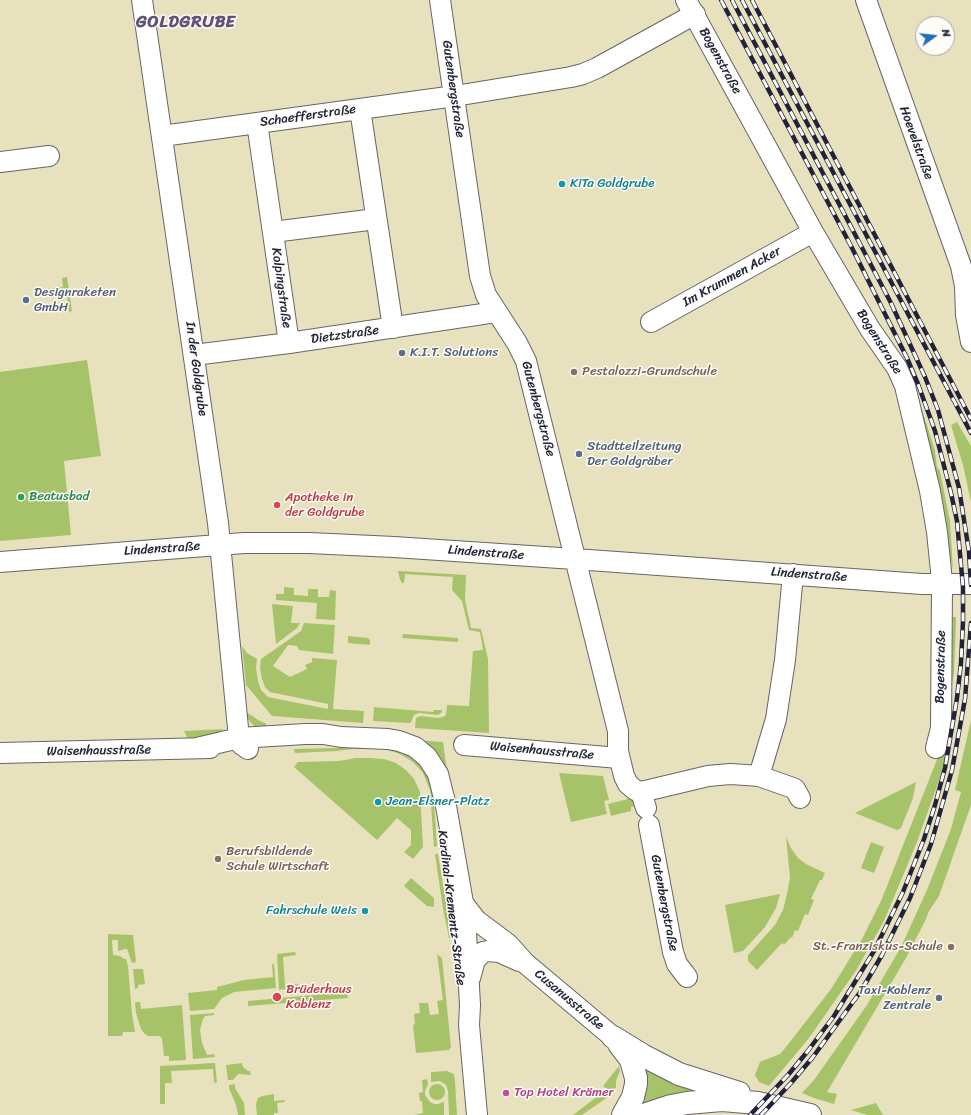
<!DOCTYPE html>
<html>
<head>
<meta charset="utf-8">
<style>
	body { margin:0 }
	#map { position:relative; width:971px; height:1115px; overflow:hidden; background:#e8e1bd; font-family:Sriracha,sans-serif }
	canvas { display:block }
	.north { position:absolute; left:915px; top:16px; width:40px; height:40px; box-sizing:border-box; background:#fdfcf7; border:1px solid #a5a5ac; border-radius:50%; rotate:75deg; font-size:11px; font-weight:700; line-height:16px; text-align:center; color:#22223b }
	.north::after { content:''; display:block; margin:auto; width:14px; height:18px; background:#1f6fb2; clip-path:polygon(50% 0,100% 100%,50% 72%,0 100%) }
</style>
</head>
<body>
<div id="map">
<canvas width="971" height="1115"></canvas>
<div class="north">N</div>
</div>
<script>
const context = document.querySelector('canvas').getContext('2d');
context.lineJoin = 'round';
function fill(path, color) { context.fillStyle = color; context.fill(path, 'evenodd'); }
const shape = rows => new Path2D(rows.map(r => 'M' + r).join(''));
function stroke(path, color, width, dash) { context.strokeStyle = color; context.lineWidth = width; context.lineCap = dash ? 'butt' : 'round'; context.setLineDash(dash || []); context.stroke(path); }
function label(font, color, halo, rows, align = 'center') {
  context.font = font + ' Sriracha,sans-serif'; context.lineWidth = 3; context.setLineDash([]); context.textBaseline = 'middle'; context.strokeStyle = halo; context.fillStyle = color; for (const [text, x, y, turn = 0] of rows) {
    context.save(); context.translate(x, y); context.rotate((+turn || 0) * Math.PI / 180); context.textAlign = isNaN(turn) ? turn : align; if (halo) context.strokeText(text, 0, 0); context.fillText(text, 0, 0); context.restore();
  }
}
fill(shape([
	[67,277,72,311,69,312,66,288,48,290,48,289,63,287,62,278],
	[87,360,101,456,64,461,71,535,0,541,0,372],
	[916,396,919,401,927,425,935,451,937,467,940,471,950,521,953,570,929,446],
	[957,422,971,446,971,502,963,465,951,425],
	[398,571,466,575,465,600,471,628,481,629,488,659,489,733,415,728,416,718,420,716,438,718,443,717,446,715,447,705,469,706,473,651,483,650,480,632,469,630,462,601,452,590,453,577,405,574,404,583,402,583,400,580],
	[284,587,294,588,294,595,308,596,308,589,318,589,318,597,329,597,330,590,336,591,335,620,316,619,317,603,276,600,276,594,284,594],
	[272,604,293,606,291,623,300,623,297,628,276,644],
	[952,617,956,617,956,623,954,674,950,695,949,635,953,629],
	[304,623,335,625,333,654,299,650,297,646,288,645,273,666,290,677,307,669,305,665,312,662,312,658,337,660,333,709,364,711,363,723,272,716,246,685,242,646,247,653,257,659,256,668,258,681,261,690,268,697,328,709,328,704,270,692,265,687,262,679,260,668,261,659,301,631],
	[403,634,458,638,458,642,402,638],
	[348,636,368,638,370,640,370,645,348,643],
	[374,707,433,712,434,710,442,710,442,712,438,715,419,713,414,715,411,722,409,723,373,721],
	[243,710,260,721,265,723,272,732,256,728,245,716],
	[971,720,971,805,939,896,929,911,925,921,906,958,827,1092,837,1094,834,1104,814,1098,802,1093,814,1080,867,1005,901,947,927,890,951,829,961,792,955,790],
	[223,729,219,734,189,741,184,731],
	[948,738,942,772,917,842,884,921,857,969,809,1038,769,1086,759,1082,755,1075,760,1062,780,1054,786,1047,831,989,862,939,881,901,938,757],
	[416,740,443,742,447,771],
	[371,745,402,751,415,760,426,771,433,789,437,846,434,847,430,790,423,773,413,762,400,754,385,749,353,749,337,751,295,753,294,749,336,748],
	[356,758,371,758,384,759,396,763,406,770,414,779,420,792,423,847,413,859,404,852,411,845,411,830,397,818,377,840,294,767,298,762,339,761],
	[559,773,603,776,609,800,604,801,607,814,571,822],
	[916,782,913,798,901,828,897,830,855,813],
	[632,798,633,798,636,806,631,807,631,811,611,816,608,804],
	[786,837,791,848,798,858,806,864,825,873,822,880,820,880,811,899,814,900,808,915,805,914,798,931,795,930,792,938,791,937,784,945,782,943,757,970,748,961,748,955,775,925,783,910,787,894,790,878],
	[871,842,884,847,874,873,861,868],
	[435,854,438,854,452,938,449,938,443,909],
	[411,878,434,898,434,907,427,906,404,886],
	[780,894,776,908,765,927,743,951,734,953,725,905],
	[108,934,133,935,136,962,132,963,127,949,125,949,118,951,118,940,112,940,113,955,120,956,124,959,126,959,128,966,132,1014,135,1032,123,1032,122,1036,108,1036],
	[295,952,296,955,283,957,285,985,298,984,299,987,279,990,277,954],
	[437,954,442,958,451,1047,449,1050,416,1053,413,1025,415,1024,414,1014,420,1013,419,1003,428,1003,430,1015,439,1014,437,1001,443,1000],
	[272,964,274,964,276,988,234,992,222,998,214,1009,190,1011,188,993,217,990,217,987,244,980,273,977],
	[133,969,143,969,145,984,138,985,138,988,135,989],
	[347,992,348,998,248,1006,248,1001],
	[135,1002,140,1002,141,1009,182,1005,186,1060,169,1061,169,1056,164,1056,162,1038,159,1036,148,1036,144,1033,141,1029,136,1013],
	[214,1013,214,1015,205,1016,203,1019,200,1030,202,1043,207,1055,214,1054,215,1057,193,1059,190,1015],
	[215,1063,217,1082,214,1083,213,1069,171,1071,172,1083,165,1083,165,1104,160,1104,160,1066],
	[242,1063,243,1067,248,1071,250,1071,251,1075,238,1074,233,1080,228,1080,226,1065],
	[619,1066,620,1071,616,1081,616,1087,612,1094,582,1115,573,1115,607,1089,603,1086],
	[639,1066,712,1091,633,1112],
	[447,1071,454,1074,455,1081,457,1115,449,1115,448,1091,446,1085,440,1081,431,1082,431,1072],
	[427,1079,428,1084,425,1091,425,1095,430,1102,434,1104,438,1104,444,1102,444,1115,415,1115,423,1113,422,1101,420,1101,419,1093,423,1092,422,1080],
	'429 1092a8 8 0 1 1 16 0a8 8 0 1 1-16 0Z',
	[235,1084,235,1088,244,1103,245,1115,238,1115,236,1105,229,1088,229,1085],
	[274,1094,274,1101,284,1100,285,1102,277,1103,278,1113,274,1113,274,1115,257,1115,256,1104,258,1098,262,1096],
	[876,1103,883,1115,867,1115,851,1110]
]), '#a7c369');
const minor = shape([
	[142,0,218,523,239,738,241,744,248,749],
	[440,0,480,276,486,295,517,343,526,361,618,731,618,751,624,776,628,784,635,790,641,792,646,808],
	[686,0,813,232,870,329,897,368,905,386,930,491,937,532,941,571,942,585,941,728,936,748],
	[866,0,961,266,965,286,966,315,971,342],
	[360,109,393,328],
	[257,123,289,343],
	[162,136,455,96,571,77,583,74,597,68,695,14],
	[0,162,49,156],
	[273,232,376,219],
	[651,322,813,232],
	[194,355,289,343,496,312],
	[0,562,244,543,309,543,394,547,575,559,922,584,971,584],
	[464,745,619,758],
	[197,748,239,738,305,734,323,734,341,737,388,739,399,741,415,747,427,757,431,763,438,774,446,806,465,914,470,1005,469,1025,477,1115],
	[0,753,210,748],
	[759,776,776,719,785,660,793,574],
	[641,792,708,776,730,774,746,775,759,776,793,788,795,789,800,798],
	[649,825,673,952,677,964,687,977],
	[463,903,476,920,508,944,525,963,613,1037],
	[470,978,475,960,483,952,488,951,499,952,519,961]
]);
const highway = shape([
	[613,1037,644,1056,679,1074,739,1093],
	[619,1044,631,1060,636,1078,636,1084,633,1097,623,1115],
	[644,1115,671,1106,687,1103,722,1100,758,1103,810,1115]
]);
stroke(minor, '#676568', 22);
stroke(highway, '#676568', 24);
stroke(minor, '#fff', 20);
stroke(highway, '#fff', 22);
const rail = shape([
	[721,0,851,246,907,358,918,384,935,431,951,493,957,521,963,587,963,621,961,663,957,698,945,768,935,805,924,839,903,892,874,951,834,1016,807,1052,788,1075,750,1115],
	[732,0,891,303,925,377,938,410,959,488,969,552,971,585],
	[742,0,971,433],
	[752,0,971,419],
	[761,1115,791,1083,813,1057,861,991,882,955,910,898,931,844,952,770,965,699,971,623]
]);
stroke(rail, '#22223b', 4.5);
stroke(rail, '#fdfcf7', 3, [9]);
for (const [x, y, r, color] of [
	[562,184,4,"#0f9aa8"],
	[26,300,4,"#5c6f8a"],
	[402,353,4,"#5c6f8a"],
	[574,372,4,"#8d6e63"],
	[579,454,4,"#5c6f8a"],
	[21,497,4,"#2e9e5b"],
	[277,505,4,"#e0444e"],
	[378,802,4,"#0f9aa8"],
	[218,859,4,"#8d6e63"],
	[365,911,4,"#0f9aa8"],
	[951,947,4,"#8d6e63"],
	[277,997,5,"#e0444e"],
	[939,998,4,"#5c6f8a"],
	[506,1093,4,"#d1479c"]
]) { const dot = new Path2D(); dot.arc(x, y, r, 0, 2 * Math.PI); context.fillStyle = color; context.fill(dot); stroke(dot, '#fdfcf7', 1.5); }
label('13px', '#22223b', '#fdfcf7', [
	["Bogenstraße",720,61,61],
	["Gutenbergstraße",453,89,82],
	["Schaefferstraße",308,116,-8],
	["Hoevelstraße",916,143,70],
	["Im Krummen Acker",732,277,-29],
	["Kolpingstraße",281,288,82],
	["Dietzstraße",345,335,-8],
	["Bogenstraße",879,342,58],
	["In der Goldgrube",196,369,82],
	["Gutenbergstraße",538,409,75],
	["Lindenstraße",162,549,-4],
	["Lindenstraße",486,553,4],
	["Lindenstraße",809,575,4],
	["Bogenstraße",941,667,-89],
	["Waisenhausstraße",99,751,-1],
	["Waisenhausstraße",542,751,5],
	["Gutenbergstraße",664,903,79],
	["Kardinal-Krementz-Straße",451,908,83],
	["Cusanusstraße",569,1000,40]
]);
label('13px', '#0d838f', '#fdfcf7', [
	["KiTa Goldgrube",570,184],
	["Jean-Elsner-Platz",386,802],
	["Fahrschule Weis",357,911,"right"]
], 'left');
label('13px', '#4e5e75', '#fdfcf7', [
	["Designraketen",34,293],
	["GmbH",34,308],
	["K.I.T. Solutions",410,353],
	["Stadtteilzeitung",587,447],
	["Der Goldgräber",587,462],
	["Taxi-Koblenz",931,991,"right"],
	["Zentrale",931,1006,"right"]
], 'left');
label('13px', '#785e54', '#fdfcf7', [
	["Pestalozzi-Grundschule",582,372],
	["Berufsbildende",226,852],
	["Schule Wirtschaft",226,867],
	["St.-Franziskus-Schule",943,947,"right"]
], 'left');
label('13px', '#27864d', '#fdfcf7', [
	["Beatusbad",29,497]
], 'left');
label('13px', '#be3a42', '#fdfcf7', [
	["Apotheke in",285,498],
	["der Goldgrube",285,513],
	["Brüderhaus",286,990],
	["Koblenz",286,1005]
], 'left');
label('13px', '#b23c85', '#fdfcf7', [
	["Top Hotel Krämer",514,1093]
], 'left');
context.letterSpacing = '1px';
label('bold 17px', '#615078', '#fdfcf7', [
	["GOLDGRUBE",186,23]
]);
context.letterSpacing = '0px';
</script>
</body>
</html>
